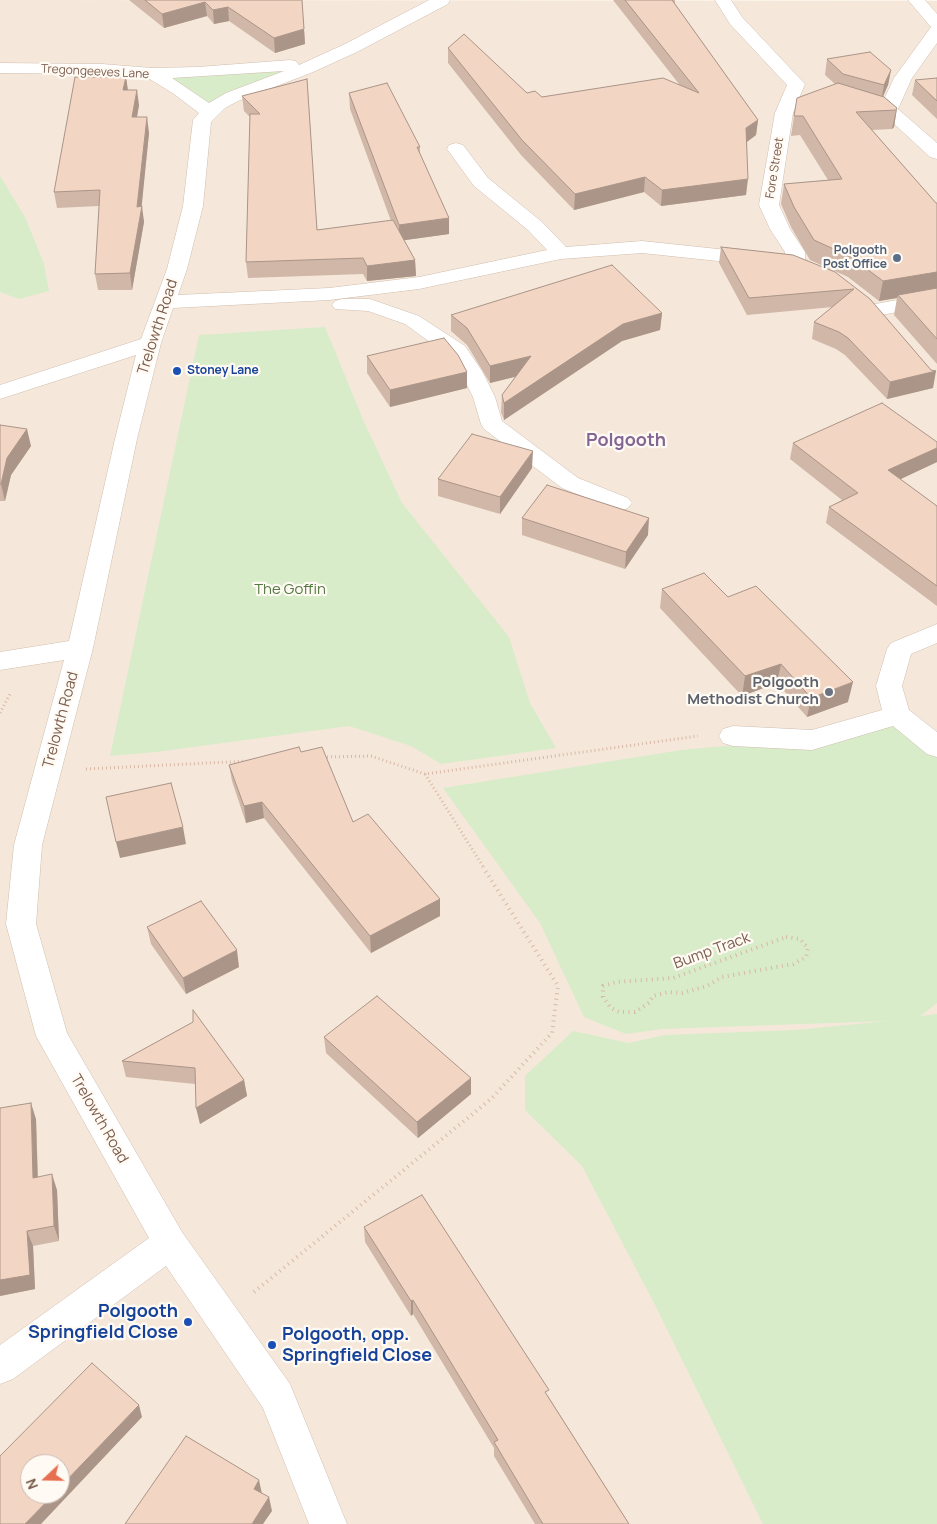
<!DOCTYPE html>
<html>
<head>
<meta charset="utf-8">
<style>
	body { margin:0 }
	#map { position:relative; width:937px; height:1524px; overflow:hidden; background:#fdf6ec; font-family:Manrope,sans-serif }
	canvas { display:block }
	.north { position:absolute; left:20px; top:1454px; width:50px; height:50px; box-sizing:border-box; background:#fffaf3; border:1px solid #cabbb1; border-radius:50%; rotate:249deg; font-size:14px; font-weight:700; line-height:20px; text-align:center; color:#7a5c4d }
	.north::after { content:''; display:block; margin:auto; width:18px; height:22px; background:#e76f51; clip-path:polygon(50% 0,100% 100%,50% 72%,0 100%) }
</style>
</head>
<body>
<div id="map">
<canvas width="937" height="1524"></canvas>
<div class="north">N</div>
</div>
<script>
const context = document.querySelector('canvas').getContext('2d');
context.lineJoin = 'round';
function fill(path, color) { context.fillStyle = color; context.fill(path, 'evenodd'); }
const shape = rows => new Path2D(rows.map(r => 'M' + r).join(''));
function stroke(path, color, width, dash) { context.strokeStyle = color; context.lineWidth = width; context.lineCap = dash ? 'butt' : 'round'; context.setLineDash(dash || []); context.stroke(path); }
function label(font, color, halo, rows, align = 'center') {
  context.font = font + ' Manrope,sans-serif'; context.lineWidth = 4.5; context.setLineDash([]); context.textBaseline = 'middle'; context.strokeStyle = halo; context.fillStyle = color; for (const [text, x, y, turn = 0] of rows) {
    context.save(); context.translate(x, y); context.rotate((+turn || 0) * Math.PI / 180); context.textAlign = isNaN(turn) ? turn : align; if (halo) context.strokeText(text, 0, 0); context.fillText(text, 0, 0); context.restore();
  }
}
fill(shape([
	[0,0,937,1,937,1524,0,1524],
	[30,1464,60,1464,60,1494,30,1494]
]), '#f5e8da');
fill(shape([
	[320,62,209,112,160,77,246,68],
	[0,176,25,217,44,264,49,291,19,299,0,292],
	[325,327,364,422,402,503,509,637,530,703,556,748,441,764,411,746,349,726,156,752,110,756,199,335],
	[896,723,937,754,937,1003,920,1016,937,1014,937,1524,763,1524,654,1303,582,1166,525,1110,525,1076,573,1031,629,1043,664,1035,796,1030,887,1021,662,1029,626,1034,584,1017,540,923,443,788,681,750,725,746,771,747]
]), '#d8ecc9');
const minor = shape([
	[429,0,450,0,448,4,357,52,313,72,238,101,225,108,211,122,203,206,187,269,178,295,329,288,419,277,547,250,528,230,474,186,447,149,449,145,456,143,463,145,488,178,542,222,566,247,642,241,756,253,763,255,766,259,763,263,756,265,642,253,561,259,419,289,329,300,173,308,161,343,137,439,93,648,42,845,36,924,67,1033,182,1232,290,1384,347,1524,309,1524,263,1408,166,1266,13,1379,0,1384,0,1345,149,1238,36,1036,6,924,14,845,64,660,0,670,0,652,69,641,115,439,136,355,0,399,0,385,141,339,167,269,183,206,193,120,199,113,174,94,148,78,102,74,0,73,0,63,102,64,152,68,198,67,290,60,296,61,299,65,345,44,429,0],
	[284,71,226,93,209,103,172,78,284,71],
	[715,0,731,0,742,17,805,84,793,113,779,205,790,229,805,252,805,260,829,271,832,275,829,279,822,281,815,279,788,267,785,263,785,252,770,229,759,205,775,113,787,85,730,24,715,0],
	[908,0,925,0,937,14,937,43,912,78,898,109,937,143,937,159,930,157,879,110,894,78,931,27,908,0],
	[937,293,937,305,875,316,868,314,865,310,868,306,875,304,937,293],
	[342,299,370,299,419,316,465,346,482,371,495,397,502,421,578,478,628,498,632,503,628,508,620,511,612,508,562,488,484,429,481,424,473,397,460,371,449,356,405,324,368,311,335,309,332,305,335,301,342,299],
	[937,624,937,643,911,654,902,686,909,710,937,732,937,757,927,754,893,726,812,750,733,746,723,743,719,736,723,729,733,726,812,730,882,710,876,686,887,649,891,643,937,624]
]);
stroke(minor, '#d1beb0', 1);
stroke(shape([
	[0,713,11,692],
	[323,757,371,756,425,774,698,736],
	[86,769,249,761],
	[425,774,484,868]
]), '#d9b8a5', 3, [1, 3]);
stroke(shape([
	[786,937,800,939,808,948,806,957,793,964,722,977,707,986,682,993,669,992,653,996,649,1003,635,1012,619,1012,611,1008,603,997,603,986,616,982,673,978,786,937],
	[254,1292,491,1099,552,1033,558,986,483,867]
]), '#d9b8a5', 4, [1, 4.5]);
fill(minor, '#fff');
fill(shape([
	[129,0,302,0,305,44,275,53,229,21,214,24,207,16,164,28],
	[613,0,675,0,675,4,758,120,756,135,747,142,746,195,661,206,644,192,574,210,521,155,448,63,448,48,527,93,542,97,679,84],
	[827,59,891,70,888,85,883,96,897,108,894,127,892,129,872,130,936,203,937,203,937,364,894,315,897,298,879,301,848,277,810,260,791,227,781,204,784,184,828,180,800,135,791,136,794,116,835,84,825,75],
	[126,77,128,90,139,105,137,117,149,133,141,206,144,222,132,290,98,290,95,274,99,206,57,208,54,192],
	[937,78,937,119,912,95,915,80],
	[307,79,317,230,391,221,350,109,349,93,420,147,420,153,449,234,404,240,415,260,416,276,367,281,363,274,248,278,246,262,250,117,244,111,242,96],
	[721,247,793,255,870,299,933,388,887,399,845,355,836,349,812,339,814,322,833,307,747,315,719,263],
	[662,313,660,330,622,341,504,420,501,412,502,395,516,376,490,383,467,345,451,331,451,315],
	[367,356,467,372,467,388,390,407,367,373],
	[0,425,31,446,11,475,5,501,0,501],
	[937,442,937,462,900,479,937,506,937,606,826,523,829,507,842,500,790,459,793,443],
	[532,468,500,514,438,496,438,479],
	[522,518,648,535,625,569,522,535],
	[662,589,728,597,848,702,807,717,777,683,742,696,660,608],
	[301,752,353,822,440,899,440,916,371,953,264,818,246,823,232,781,229,765],
	[147,927,239,967,186,994,151,944],
	[193,1022,244,1080,247,1096,200,1124,195,1084,126,1077,122,1061],
	[324,1037,471,1094,418,1138,326,1053],
	[36,1119,38,1177,57,1190,59,1241,33,1246,35,1289,0,1296],
	[364,1227,548,1396,629,1524,535,1524,494,1456,494,1448,413,1314,411,1316,365,1242]
]), '#d1b7a8');
fill(shape([
	[205,2,207,16,164,28,162,14],
	[228,7,229,21,214,24,213,10],
	[304,29,305,44,275,53,274,38],
	[891,70,888,85,881,101,884,85],
	[126,77,128,92,123,90],
	[137,90,139,105,134,133,132,117],
	[897,108,894,127,892,129,896,110],
	[147,117,149,133,141,213,142,206,144,222,132,290,130,273],
	[758,120,756,135,744,144,746,128],
	[645,177,644,192,574,210,575,194],
	[748,179,746,195,661,206,662,190],
	[449,218,449,234,399,241,399,225],
	[415,260,416,276,367,281,367,266],
	[937,272,937,292,898,295,897,298,879,301,883,281],
	[662,313,660,330,622,341,504,420,504,403,623,324],
	[531,356,531,373,490,383,490,366],
	[936,371,933,388,887,399,890,382],
	[467,372,467,388,390,407,390,390],
	[27,429,31,446,11,475,5,501,1,484,7,458],
	[937,448,937,462,884,487,888,470],
	[533,451,532,468,500,514,500,497],
	[649,518,648,535,625,569,626,552],
	[781,664,777,683,742,696,745,676],
	[853,682,848,702,807,717,811,698],
	[262,802,264,818,246,823,244,806],
	[183,827,186,844,120,858,116,842],
	[440,899,440,916,371,953,370,936],
	[237,950,239,967,186,994,183,978],
	[471,1078,471,1094,418,1138,417,1122],
	[244,1080,247,1096,200,1124,196,1108],
	[31,1103,36,1119,38,1193,33,1178],
	[52,1174,57,1190,59,1241,54,1226],
	[27,1231,33,1246,35,1289,0,1296,0,1280],
	[413,1300,413,1314,411,1316,411,1301],
	[139,1405,142,1417,41,1524,25,1524,54,1494,60,1494,60,1487],
	[259,1480,262,1494,254,1489],
	[269,1497,272,1511,263,1524,252,1524]
]), '#aa9588');
const building = shape([
	[145,0,302,0,304,29,274,38,228,7,213,10,205,2,162,14,145,0],
	[625,0,672,0,758,120,746,128,748,179,662,190,645,177,575,194,522,140,448,48,464,34,527,93,535,91,542,97,663,78,699,93,625,0],
	[870,52,891,70,884,85,843,74,827,59,870,52],
	[75,77,126,77,123,90,137,90,132,117,147,117,137,207,142,206,130,273,95,274,100,190,54,192,75,77],
	[937,78,937,101,915,80,937,78],
	[307,79,317,230,393,220,415,260,367,266,363,258,246,262,250,114,260,114,242,96,307,79],
	[387,83,420,147,417,147,449,218,399,225,349,93,387,83],
	[838,83,884,97,897,108,896,110,856,112,936,203,937,203,937,272,883,281,851,257,814,240,794,207,784,184,842,179,803,116,794,116,797,98,838,83],
	[721,247,793,255,835,272,870,299,931,370,936,371,890,382,848,338,839,332,814,322,854,289,749,298,721,247],
	[612,265,662,313,623,324,504,403,502,395,531,356,490,366,467,328,451,315,612,265],
	[937,288,937,339,898,295,937,288],
	[444,338,458,355,467,372,390,390,367,356,444,338],
	[882,403,937,442,937,448,888,470,937,506,937,586,829,507,858,493,793,443,882,403],
	[0,425,27,429,7,458,1,484,0,484,0,425],
	[472,434,533,451,500,497,438,479,472,434],
	[547,485,649,518,626,552,522,518,547,485],
	[704,573,728,597,756,586,853,682,811,698,781,664,745,676,662,589,704,573],
	[299,747,301,752,322,747,353,822,368,814,440,899,370,936,262,802,244,806,229,765,299,747],
	[171,783,183,827,116,842,106,797,171,783],
	[201,901,237,950,183,978,147,927,201,901],
	[377,996,471,1078,417,1122,324,1037,377,996],
	[193,1010,244,1080,196,1108,195,1068,122,1061,193,1022,193,1010],
	[31,1103,33,1178,52,1174,54,1226,27,1231,30,1275,0,1280,0,1108,31,1103],
	[422,1195,549,1390,545,1392,629,1524,543,1524,494,1442,498,1440,413,1300,411,1301,364,1227,422,1195],
	[92,1363,139,1405,60,1487,60,1464,30,1464,30,1494,54,1494,25,1524,0,1524,0,1456,92,1363],
	[186,1436,259,1480,254,1489,269,1497,252,1524,125,1524,186,1436]
]);
fill(building, '#f3d5c3');
stroke(building, '#aa9588', 1);
for (const [x, y, r, color] of [
	[897,258,5,"#5c6f8a"],
	[177,371,5,"#1a4fb4"],
	[829,692,5,"#6b7280"],
	[188,1322,5,"#1a4fb4"],
	[272,1345,5,"#1a4fb4"]
]) { const dot = new Path2D(); dot.arc(x, y, r, 0, 2 * Math.PI); context.fillStyle = color; context.fill(dot); stroke(dot, '#fffaf3', 2); }
label('12px', '#7a5c4d', '#fffaf3', [
	["Tregongeeves Lane",95,72,3],
	["Fore Street",775,168,-81]
]);
label('bold 12px', '#4e5e75', '#fffaf3', [
	["Polgooth",887,251],
	["Post Office",887,265]
], 'right');
label('bold 12px', '#164399', '#fffaf3', [
	["Stoney Lane",187,371]
], 'left');
label('15px', '#7a5c4d', '#fffaf3', [
	["Trelowth Road",158,327,-72],
	["Trelowth Road",61,720,-75],
	["Bump Track",712,951,-20],
	["Trelowth Road",99,1119,60]
]);
label('15px', '#537a41', '#fffaf3', [
	["The Goffin",290,590]
]);
label('bold 15px', '#5b616d', '#fffaf3', [
	["Polgooth",819,683],
	["Methodist Church",819,700]
], 'right');
label('bold 18px', '#846695', '#fffaf3', [
	["Polgooth",626,441]
]);
label('bold 18px', '#164399', '#fffaf3', [
	["Polgooth",178,1312],
	["Springfield Close",178,1333],
	["Polgooth, opp.",282,1335,"left"],
	["Springfield Close",282,1356,"left"]
], 'right');
</script>
</body>
</html>
